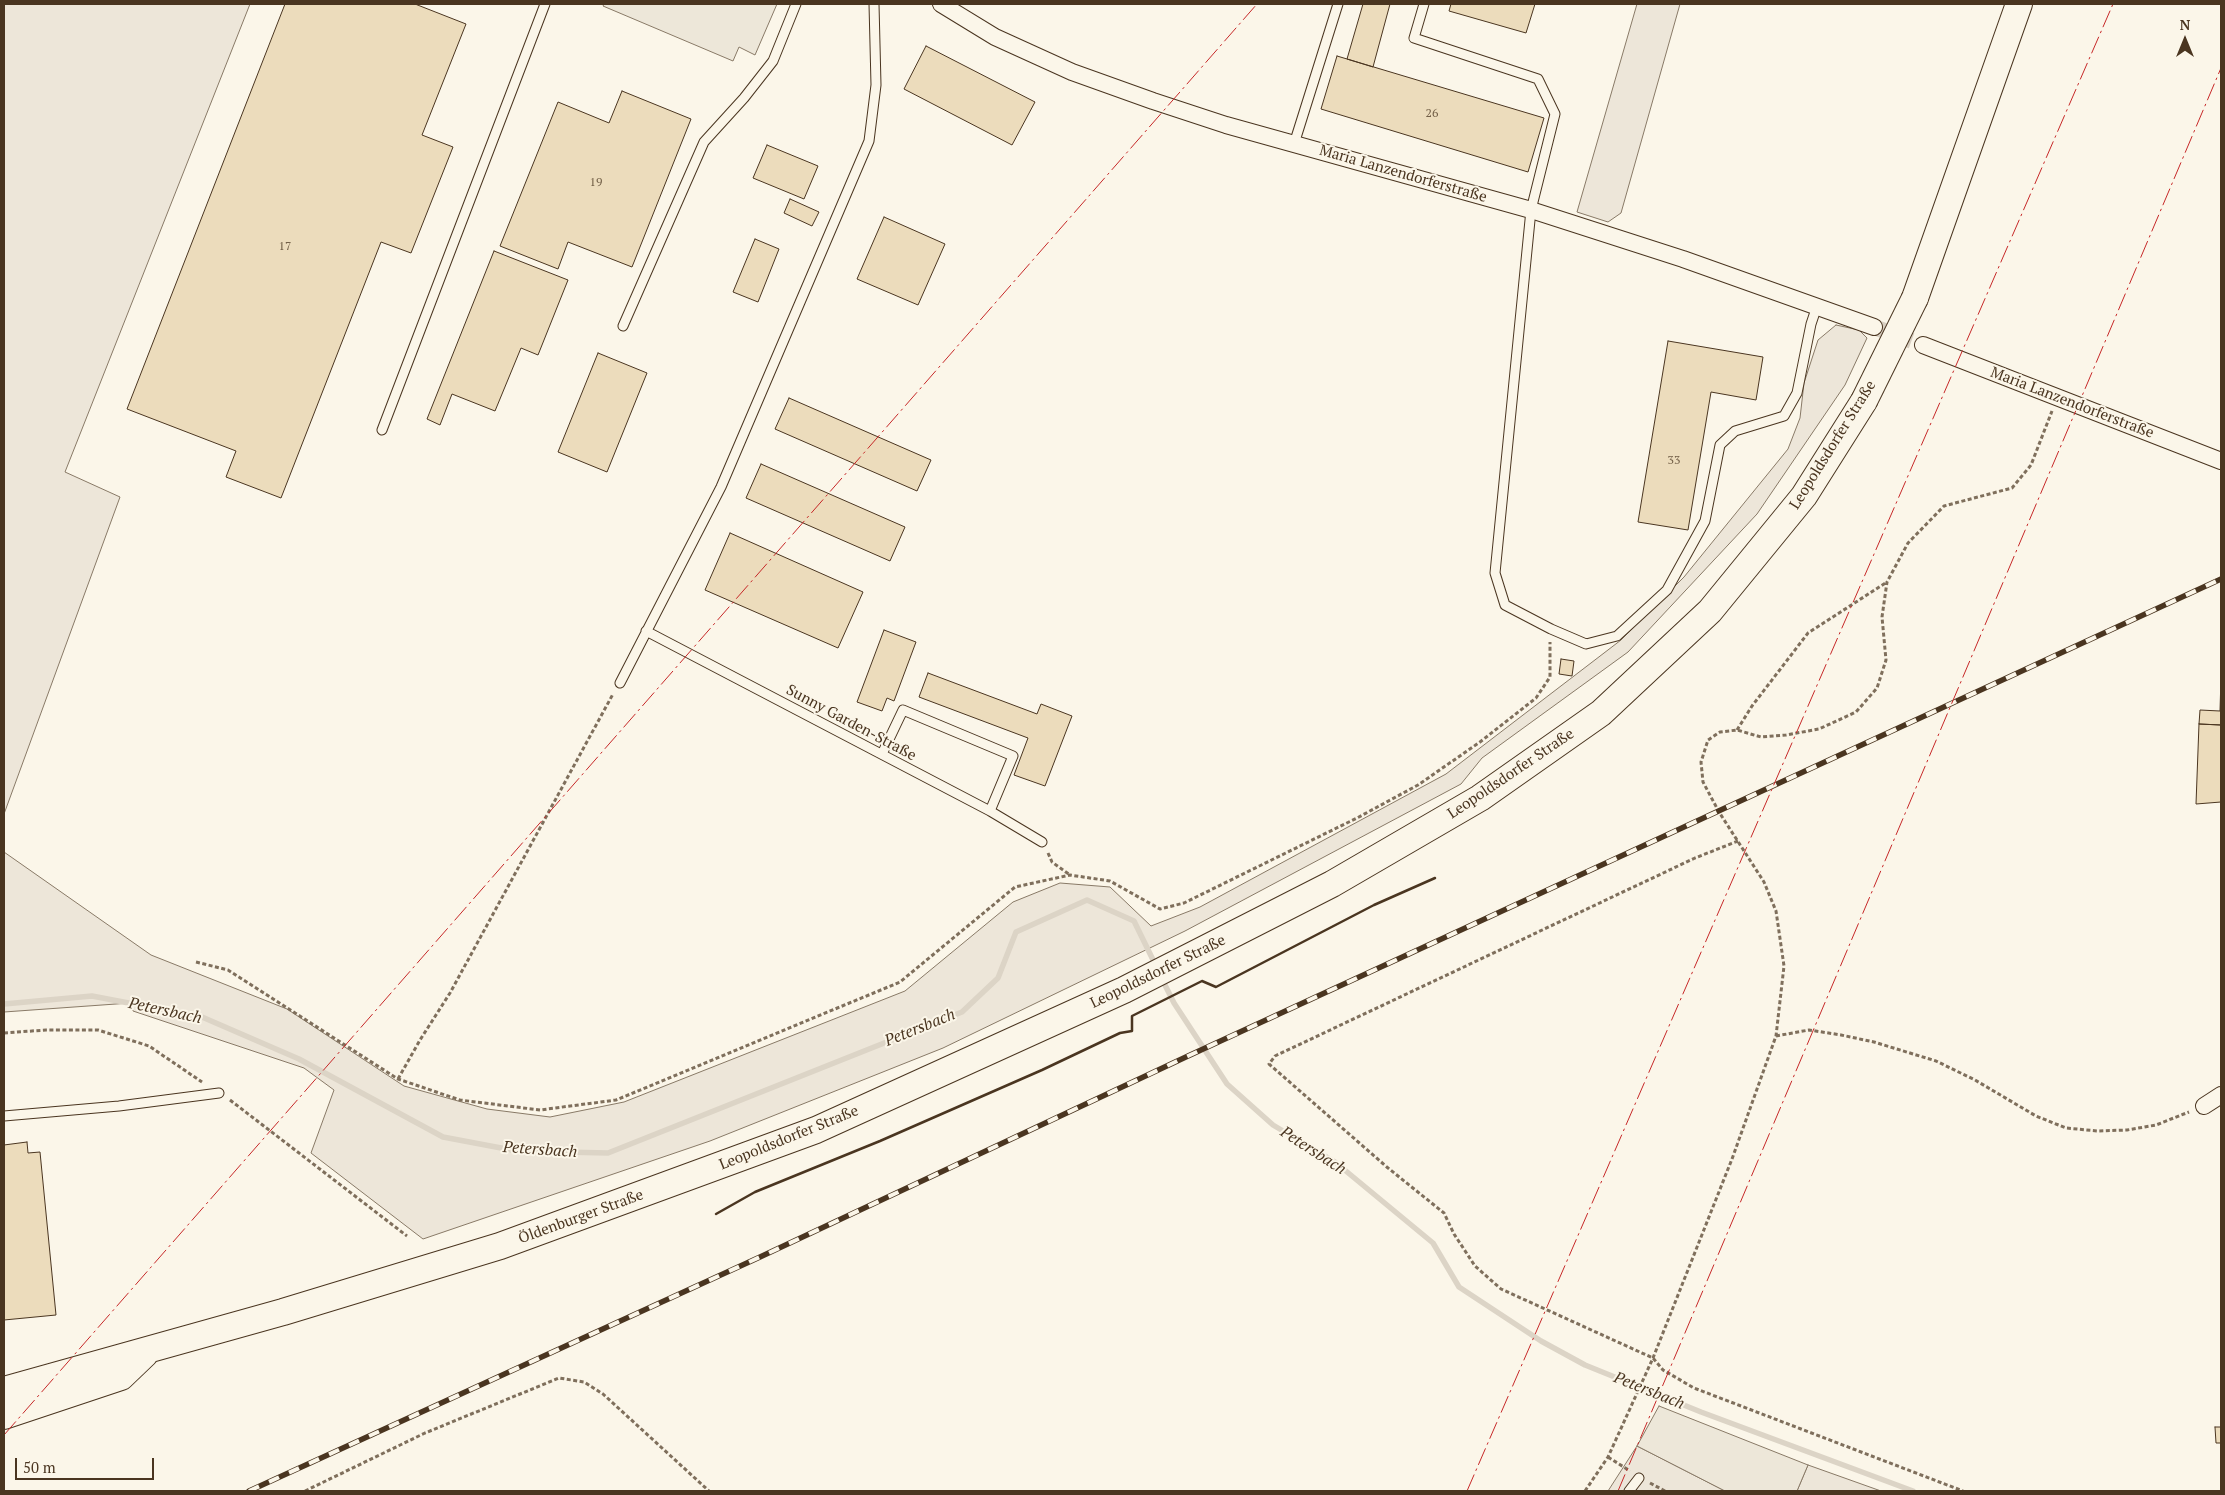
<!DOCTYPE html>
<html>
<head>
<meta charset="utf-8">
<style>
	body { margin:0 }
	#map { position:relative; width:2225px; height:1495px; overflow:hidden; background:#fbf6e9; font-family:"PT Serif",serif }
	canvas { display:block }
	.frame { position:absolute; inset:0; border:5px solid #4a3520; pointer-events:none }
	.north { position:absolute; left:2160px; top:15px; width:50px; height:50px; -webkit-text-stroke:4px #fbf6e9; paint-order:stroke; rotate:0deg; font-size:14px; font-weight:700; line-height:20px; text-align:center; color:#4a3520 }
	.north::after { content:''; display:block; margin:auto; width:18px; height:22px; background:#4a3520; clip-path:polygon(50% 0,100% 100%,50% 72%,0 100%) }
	.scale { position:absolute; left:15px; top:1458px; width:139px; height:22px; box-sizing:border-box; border:2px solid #4a3520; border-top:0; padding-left:6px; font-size:15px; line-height:18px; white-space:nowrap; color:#4a3520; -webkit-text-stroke:4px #fbf6e9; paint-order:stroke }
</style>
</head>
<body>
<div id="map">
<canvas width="2225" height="1495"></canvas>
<div class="frame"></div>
<div class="north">N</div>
<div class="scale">50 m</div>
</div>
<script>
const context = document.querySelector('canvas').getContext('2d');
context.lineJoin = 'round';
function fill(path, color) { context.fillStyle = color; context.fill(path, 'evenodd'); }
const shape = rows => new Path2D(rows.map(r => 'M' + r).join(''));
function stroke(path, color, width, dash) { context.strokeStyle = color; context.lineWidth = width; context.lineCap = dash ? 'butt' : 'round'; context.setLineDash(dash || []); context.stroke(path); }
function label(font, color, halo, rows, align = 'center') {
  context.font = font + ' "PT Serif",serif'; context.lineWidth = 4; context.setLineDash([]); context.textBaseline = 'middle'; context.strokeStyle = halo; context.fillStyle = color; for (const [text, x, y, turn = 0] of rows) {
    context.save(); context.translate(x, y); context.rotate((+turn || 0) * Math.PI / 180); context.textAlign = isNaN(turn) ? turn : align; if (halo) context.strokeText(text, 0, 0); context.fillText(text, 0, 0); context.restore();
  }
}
const green = shape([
	[4,4,250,4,65,472,120,497,4,814,4,4],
	[1637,4,1680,4,1621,213,1608,222,1577,212,1637,4],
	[1836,325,1859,330,1867,338,1845,385,1757,514,1628,652,1482,758,1461,784,1185,931,943,1048,710,1141,423,1239,311,1153,334,1090,304,1068,133,1011,130,1003,4,1012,4,852,151,955,287,1009,404,1086,487,1109,550,1117,624,1102,905,991,1013,902,1060,883,1110,887,1151,926,1200,907,1446,774,1621,640,1684,577,1788,449,1800,418,1804,383,1818,340,1836,325],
	[1637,1446,1725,1491,1608,1491,1637,1446],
	[1808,1465,1881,1491,1797,1491,1808,1465]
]);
fill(green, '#ede6d9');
stroke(green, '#887966', 1);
const parking = shape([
	[604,4,777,4,755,55,739,47,733,61,603,6,604,4],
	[1659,1406,1808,1465,1797,1491,1725,1491,1637,1446,1659,1406]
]);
fill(parking, '#ede7d9');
stroke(parking, '#887966', 1);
stroke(shape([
	[1162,979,1174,1003,1227,1084,1273,1125,1335,1162,1433,1243,1459,1287,1541,1341,1585,1365,1701,1412,1913,1491],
	[4,1004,92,996,202,1017,299,1059,443,1137,517,1151,608,1153,962,1012,998,978,1016,932,1087,900,1134,921,1156,966]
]), '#dcd4c6', 5.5);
const building = shape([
	[285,4,415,4,466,24,422,135,453,147,411,253,381,242,281,498,226,477,236,451,127,409,285,4],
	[1363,4,1390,4,1373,67,1347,59,1363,4],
	[1451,4,1535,4,1526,33,1449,11,1451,4],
	[926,46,1035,102,1012,145,904,89,926,46],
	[1337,56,1544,118,1528,172,1321,109,1337,56],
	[622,91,691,119,632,267,568,242,558,269,500,246,558,102,609,123,622,91],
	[767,145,818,166,804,199,753,178,767,145],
	[790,199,819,212,812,226,784,213,790,199],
	[884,217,945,244,918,305,857,279,884,217],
	[755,239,779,249,758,302,733,292,755,239],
	[494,251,568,280,538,355,521,348,495,411,452,394,440,425,427,419,494,251],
	[1668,341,1763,357,1756,400,1711,392,1688,530,1638,522,1668,341],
	[598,353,647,373,607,472,558,452,598,353],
	[789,398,931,460,917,491,775,429,789,398],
	[761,464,905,527,890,561,746,498,761,464],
	[730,533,863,592,838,648,705,590,730,533],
	[884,630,916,642,894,701,887,698,882,711,857,702,884,630],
	[1561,659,1574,661,1572,676,1559,674,1561,659],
	[928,673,1037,714,1041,704,1072,716,1045,786,1014,775,1028,738,919,697,928,673],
	[2221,677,2221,725,2199,724,2200,710,2220,711,2221,677],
	[2199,724,2221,725,2221,802,2196,804,2199,724],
	[27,1142,28,1153,40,1152,56,1315,4,1320,4,1145,27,1142],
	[2215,1427,2221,1427,2221,1443,2216,1443,2215,1427]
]);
fill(building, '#ecdcbc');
stroke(building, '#4a3520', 1);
stroke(shape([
	[1874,327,1923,345]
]), '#d8cfc1', 16, [16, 8]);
const service = shape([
	[1424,4,1414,38,1538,79,1555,114,1531,210,1495,573,1505,605,1551,629,1586,644,1617,636,1667,590,1705,521,1720,445,1735,431,1784,416,1797,393,1811,324,1817,306],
	[1294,144,1338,4],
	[623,326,704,142,744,98,773,61,796,4],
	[382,430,545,4],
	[646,631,990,811,1042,842],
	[620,683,721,487,869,141,876,85,874,4],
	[882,754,903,710,1013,756,990,811],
	[4,1116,119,1106,219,1093],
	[1629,1491,1639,1478]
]);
const minor = shape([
	[941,4,995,37,1072,72,1153,101,1226,125,1531,210,1683,259,1874,327],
	[1923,345,2221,461],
	[2204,1106,2221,1095]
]);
const primary = shape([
	[1915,298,2019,4],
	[4,1390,283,1312,500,1246,816,1130,1124,990,1332,884,1480,798,1601,713,1710,611,1804,496,1864,401],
	[4,1416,121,1377,145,1354]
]);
stroke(service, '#4a3520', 11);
stroke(minor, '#4a3520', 18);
stroke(primary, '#4a3520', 28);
stroke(shape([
	[1737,730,1752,706,1808,633,1887,582],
	[1738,841,1695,858,1275,1056,1269,1064,1388,1168,1444,1213,1454,1234,1475,1266,1501,1289,1653,1358,1663,1370,1694,1388,1963,1491],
	[1048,853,1052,862,1070,875],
	[196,962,228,970,398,1079,460,1100,540,1110,616,1100,900,982,1015,887,1070,875,1110,881,1160,909,1184,903,1357,818,1418,785,1480,742,1536,698,1550,677,1550,642],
	[4,1033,46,1030,98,1030,149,1046,202,1082],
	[1776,1036,1809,1030,1841,1035,1874,1042,1936,1061,1975,1080,2036,1116,2066,1128,2098,1131,2127,1130,2156,1125,2189,1112],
	[398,1079,420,1040,450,993,613,694],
	[230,1100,407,1236],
	[1608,1457,1630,1471],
	[1650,1483,1665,1491],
	[305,1491,425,1433,559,1378,584,1382,603,1394,709,1491],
	[1585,1491,1608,1457,1653,1358,1732,1159,1776,1036,1784,966,1776,911,1764,882,1719,812,1703,782,1701,762,1708,740,1720,732,1737,730,1761,737,1786,735,1819,729,1856,712,1877,688,1886,660,1882,617,1887,582,1908,543,1944,506,2012,488,2031,465,2052,411]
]), '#7f6f5c', 3, [4, 2.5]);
stroke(service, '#fbf6e9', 9);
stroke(minor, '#fbf6e9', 16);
stroke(primary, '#fbf6e9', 26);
const rail = shape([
	[249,1491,760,1257,1188,1056,2221,579]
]);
stroke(rail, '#4a3520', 5.5);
stroke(rail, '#fbf6e9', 4, [11]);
const primaryBridge = shape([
	[1864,401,1915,298]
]);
stroke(primaryBridge, '#4a3520', 28, []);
stroke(primaryBridge, '#fbf6e9', 26);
stroke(shape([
	[716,1214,755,1192,880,1141,1042,1070,1120,1033,1132,1031,1132,1016,1202,981,1216,987,1374,905,1435,878]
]), '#4a3520', 2.5);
stroke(shape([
	[4,1435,1257,4],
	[1467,1491,2113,4],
	[1618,1491,2221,68]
]), '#c62828', 1, [18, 4, 2.5, 4]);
label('12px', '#725f47', null, [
	["26",1432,114],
	["19",596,183],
	["17",285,247],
	["33",1674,461]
]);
label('15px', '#4a3520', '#fbf6e9', [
	["Maria Lanzendorferstraße",1403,174,16],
	["Maria Lanzendorferstraße",2072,403,21],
	["Leopoldsdorfer Straße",1833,445,-58],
	["Sunny Garden-Straße",851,723,28],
	["Leopoldsdorfer Straße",1511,774,-34],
	["Leopoldsdorfer Straße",1158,972,-26],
	["Leopoldsdorfer Straße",789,1138,-22],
	["Öldenburger Straße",581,1217,-20]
]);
label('italic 16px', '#4a3520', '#fbf6e9', [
	["Petersbach",165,1011,12],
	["Petersbach",920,1028,-22],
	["Petersbach",540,1150,4],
	["Petersbach",1313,1151,33],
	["Petersbach",1649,1391,22]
]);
</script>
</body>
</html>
